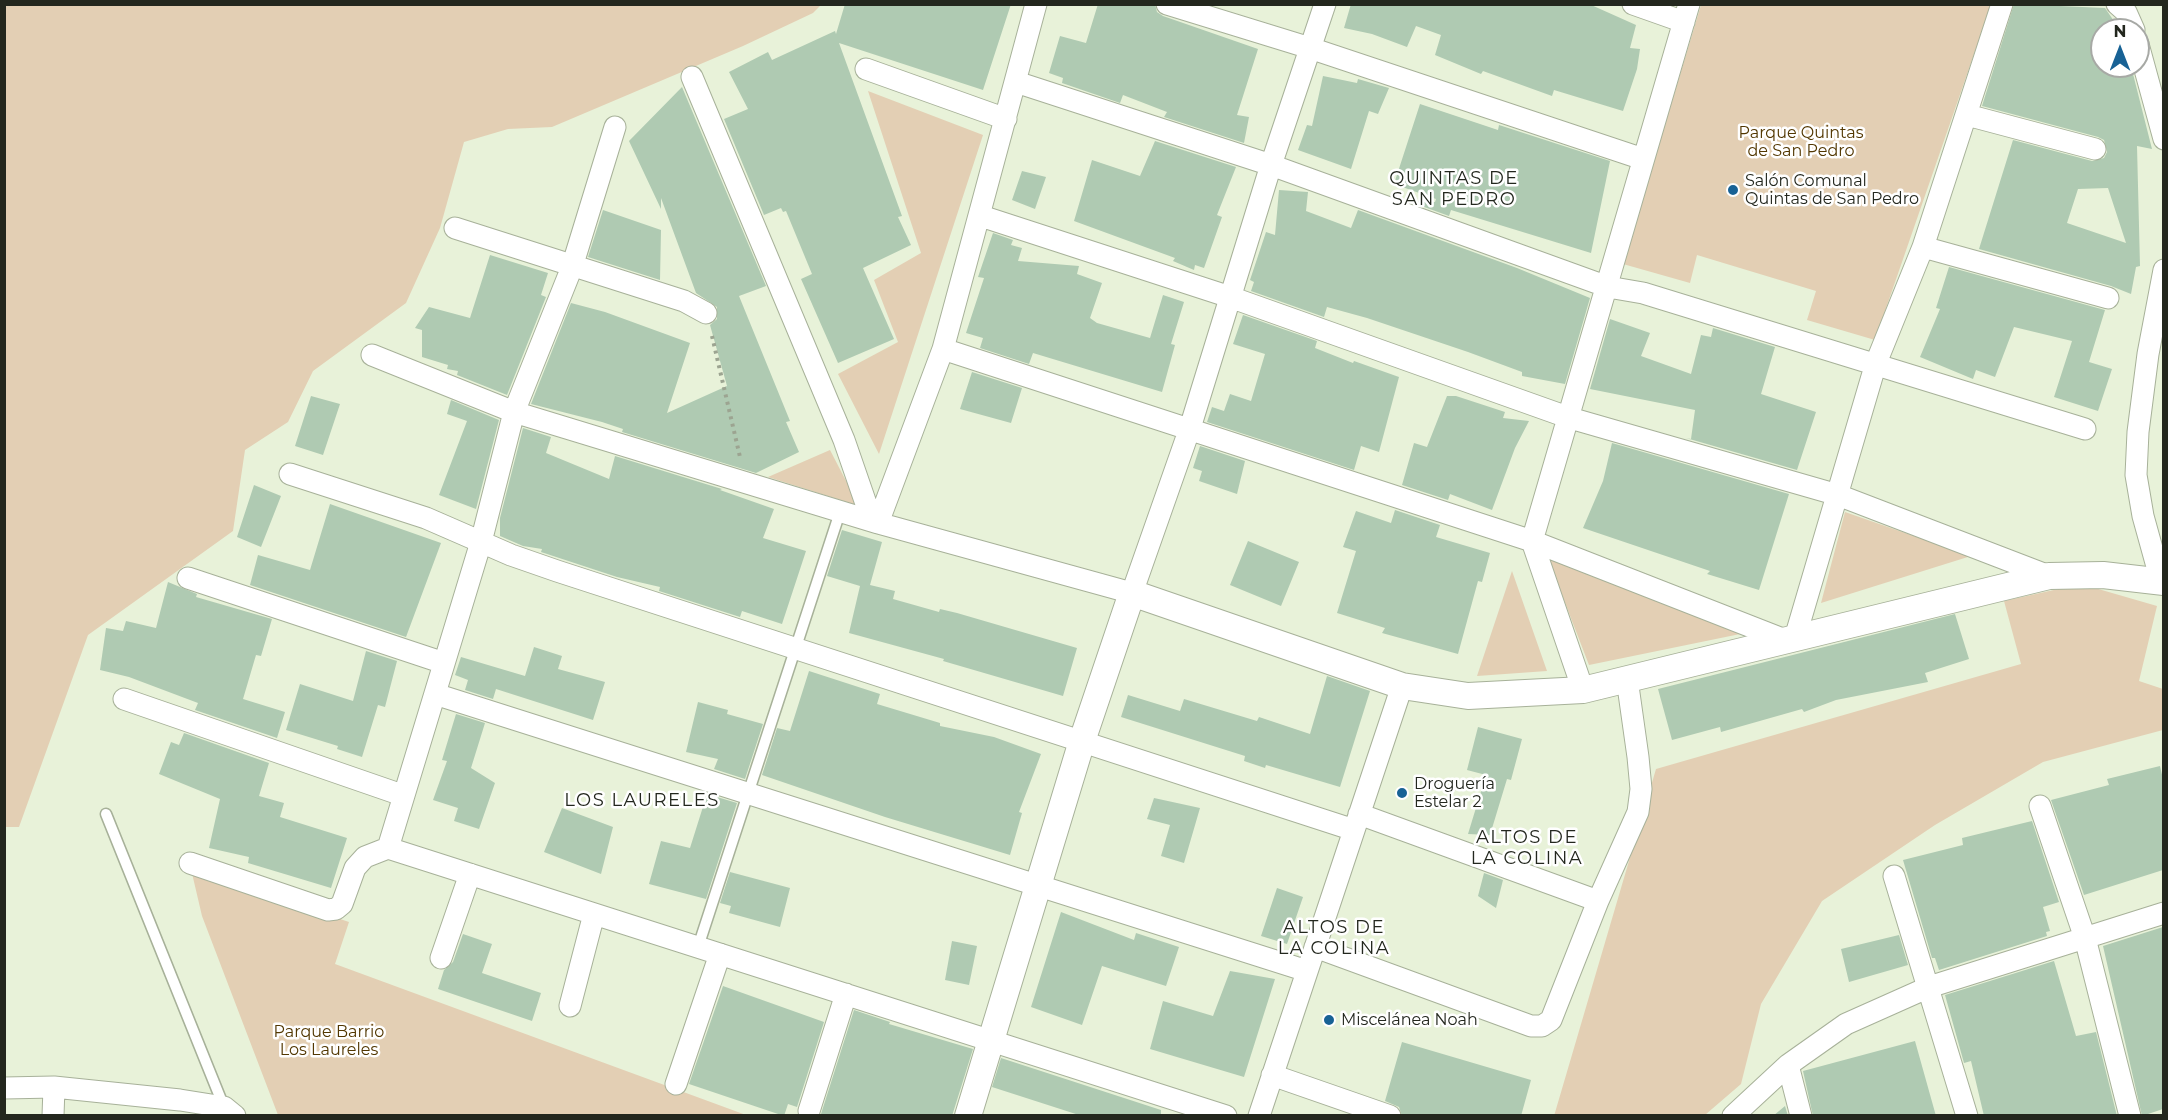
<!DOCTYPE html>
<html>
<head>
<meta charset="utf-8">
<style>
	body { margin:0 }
	#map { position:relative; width:2168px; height:1120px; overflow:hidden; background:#e8f2d9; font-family:Montserrat,sans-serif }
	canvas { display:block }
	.frame { position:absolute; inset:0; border:6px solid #23271e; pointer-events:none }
	.north { position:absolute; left:2090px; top:18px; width:60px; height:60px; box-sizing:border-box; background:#fff; border:2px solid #a7a9a5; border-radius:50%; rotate:0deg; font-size:16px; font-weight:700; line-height:24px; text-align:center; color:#23271e }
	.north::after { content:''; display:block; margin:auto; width:21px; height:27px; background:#186295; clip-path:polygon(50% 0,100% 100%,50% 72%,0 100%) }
</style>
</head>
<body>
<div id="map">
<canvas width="2168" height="1120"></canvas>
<div class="frame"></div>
<div class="north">N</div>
</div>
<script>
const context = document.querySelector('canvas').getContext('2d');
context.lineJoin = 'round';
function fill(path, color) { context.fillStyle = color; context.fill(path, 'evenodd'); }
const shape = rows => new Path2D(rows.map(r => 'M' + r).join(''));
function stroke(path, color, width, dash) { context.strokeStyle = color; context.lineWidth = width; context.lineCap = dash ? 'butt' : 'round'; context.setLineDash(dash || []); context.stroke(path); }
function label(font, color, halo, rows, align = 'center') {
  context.font = font + ' Montserrat,sans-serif'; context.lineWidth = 5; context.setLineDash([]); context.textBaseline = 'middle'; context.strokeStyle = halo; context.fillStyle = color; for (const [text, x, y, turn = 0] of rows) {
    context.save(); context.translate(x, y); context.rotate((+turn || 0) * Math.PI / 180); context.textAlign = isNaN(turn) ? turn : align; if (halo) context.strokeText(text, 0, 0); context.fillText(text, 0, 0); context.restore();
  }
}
fill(shape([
	[4,5,821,5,813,13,743,46,552,127,508,129,464,142,440,228,406,303,313,371,288,422,245,450,233,531,88,635,19,827,5,827],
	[1701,5,1991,5,1875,340,1807,320,1816,291,1697,255,1690,283,1623,264],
	[868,91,983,135,879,454,838,374,898,342,874,280,921,253],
	[830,450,859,506,768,477],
	[1845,512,1971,556,1821,603],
	[1547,556,1745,633,1589,665],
	[1512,571,1547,671,1477,676],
	[2081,584,2157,606,2139,681,2163,689,2163,730,2043,762,1935,825,1822,901,1761,1004,1741,1084,1705,1115,1554,1116,1656,769,2021,664,2004,601],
	[191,869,349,922,335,964,746,1115,278,1115,202,916]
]), '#e3cfb4');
fill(shape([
	[845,4,1011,4,983,90,839,43,902,216,898,217,911,245,863,268,894,339,838,363,801,279,812,274,786,211,783,212,781,208,764,215,724,119,748,109,729,72,768,52,772,60,835,31,836,34],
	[1098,4,1155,4,1157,12,1163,16,1258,49,1237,115,1249,117,1244,143,1164,117,1167,112,1123,95,1120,103,1062,83,1063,78,1049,73,1060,36,1086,43],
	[1351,4,1589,4,1636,25,1630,48,1640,49,1637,69,1623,111,1554,90,1552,96,1483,71,1481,74,1435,55,1441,35,1416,26,1407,47,1372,34,1344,28],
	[2014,4,2105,8,2120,30,2102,30,2102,66,2131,66,2152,149,2137,146,2140,266,2136,267,2131,294,2111,286,1979,249,2013,140,2092,161,2104,158,2107,152,2104,140,2098,137,1982,106],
	[2108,188,2126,243,2067,223,2078,189],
	[1323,76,1357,83,1358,79,1389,88,1378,114,1369,111,1351,169,1298,150,1307,125,1312,126],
	[682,87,766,286,739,296,790,421,786,422,799,452,756,473,622,432,623,429,602,422,531,404,571,303,605,312,690,343,667,413,727,386,710,325,717,319,717,307,696,293,661,198,661,209,629,141],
	[1420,104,1498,130,1499,125,1610,161,1591,253,1451,210,1449,216,1405,200,1435,202,1436,199,1394,184],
	[1155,141,1236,167,1217,215,1222,217,1204,268,1195,265,1194,270,1173,261,1175,258,1074,221,1092,160,1140,176],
	[1022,171,1046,177,1035,209,1012,200],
	[1279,190,1308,192,1306,211,1351,228,1358,210,1517,268,1590,298,1565,384,1522,376,1522,372,1468,352,1367,318,1327,307,1324,317,1251,291,1254,282,1250,280,1266,232,1275,235],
	[603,210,661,230,660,280,588,257],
	[993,233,1013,240,1011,245,1022,248,1018,261,1079,266,1077,274,1102,283,1090,318,1097,323,1150,338,1163,295,1184,302,1171,344,1175,345,1162,392,1033,353,1029,364,980,348,983,338,966,333,984,278,978,277],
	[490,255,548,273,541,295,546,297,507,395,457,375,458,371,447,369,448,365,422,357,422,330,415,328,429,307,470,318],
	[1949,267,2105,310,2089,362,2112,369,2098,411,2054,397,2072,341,2014,327,1995,377,1976,370,1973,379,1920,357,1940,309,1936,308],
	[1243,315,1317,341,1315,348,1353,363,1354,361,1399,377,1379,452,1361,446,1354,470,1207,422,1212,407,1224,411,1230,394,1251,401,1265,354,1233,344],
	[1610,319,1650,333,1641,356,1691,374,1701,335,1711,337,1713,328,1775,347,1761,394,1816,412,1797,470,1686,438,1691,439,1695,410,1590,389],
	[972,372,1022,388,1011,423,960,409],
	[311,396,340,404,323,455,295,446],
	[1447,396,1456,396,1505,412,1503,418,1529,421,1515,448,1492,510,1450,494,1448,500,1402,485,1414,443,1427,447],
	[451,400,499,420,476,509,439,495,467,421,447,414],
	[523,428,551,437,546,453,609,479,615,456,722,489,720,490,774,509,763,538,806,551,782,624,742,611,740,617,659,591,660,587,617,577,541,552,542,549,523,546,500,536,500,518],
	[1612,443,1789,494,1759,590,1707,574,1710,571,1583,528,1603,481],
	[1200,446,1245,461,1237,494,1199,481,1202,471,1193,468],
	[254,485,281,496,261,547,237,537],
	[330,504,441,543,406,637,250,585,258,555,310,570],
	[1395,510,1440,525,1436,537,1490,553,1482,582,1478,581,1458,654,1382,633,1385,628,1337,613,1356,551,1343,547,1356,511,1391,523],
	[842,530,882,542,870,585,895,591,893,599,939,612,940,609,957,613,1077,648,1063,696,943,661,944,659,849,633,860,586,827,576],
	[1248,541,1299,562,1281,606,1230,585],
	[168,582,197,594,196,597,272,619,261,656,256,655,243,699,285,712,277,738,195,710,198,703,129,677,100,670,106,628,123,631,126,621,156,628],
	[1955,614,1969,659,1925,673,1928,682,1836,700,1804,712,1802,709,1721,732,1720,727,1672,740,1658,689],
	[534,647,562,656,558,669,605,682,593,720,496,689,493,699,465,690,468,680,455,675,461,657,525,676],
	[366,651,397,661,385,707,378,705,362,757,337,749,338,746,286,730,300,684,353,701],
	[809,671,880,694,877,704,940,723,940,726,994,737,1041,754,1019,812,1022,813,1010,855,885,817,762,775,777,728,790,731],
	[1327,676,1370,691,1340,787,1266,765,1265,768,1244,761,1245,756,1121,717,1128,695,1180,711,1184,699,1257,721,1259,717,1310,734],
	[698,702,728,710,727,714,763,724,745,779,714,769,718,759,686,752],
	[456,714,485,723,471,768,495,783,479,829,454,821,458,808,433,800,447,761,442,760],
	[1478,727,1522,739,1511,780,1507,779,1490,835,1468,834,1486,775,1467,770],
	[184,733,269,763,259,796,284,803,280,817,347,838,331,888,248,863,249,857,209,848,220,799,159,774,171,742,179,745],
	[2160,766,2163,779,2163,870,2084,895,2051,800,2109,785,2107,779],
	[707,794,737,803,706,899,649,884,661,841,690,848],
	[1154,798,1200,808,1184,863,1161,856,1170,825,1147,819],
	[562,808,613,827,601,874,544,852],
	[2032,821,2059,902,2043,907,2050,931,2046,932,2047,936,1939,970,1935,958,1932,958,1903,860,1963,845,1962,838],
	[730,872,790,888,780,927,729,913,731,906,720,903],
	[1484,873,1503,880,1496,908,1478,896],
	[1277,888,1303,897,1287,944,1261,936],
	[1061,912,1134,940,1136,933,1179,947,1166,986,1102,966,1082,1025,1031,1007],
	[2163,927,2163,1109,2142,1116,2103,946],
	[463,934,492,944,482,973,541,993,532,1021,438,989,444,970,453,962],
	[1899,935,1908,965,1849,982,1841,949],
	[952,941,977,946,969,985,945,980],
	[2054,961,2076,1036,2096,1032,2117,1116,1984,1116,1971,1061,1964,1063,1945,995],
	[1230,971,1275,979,1244,1077,1150,1049,1163,1001,1213,1016],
	[723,986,824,1022,797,1107,788,1104,784,1116,689,1084],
	[854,1010,890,1022,889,1024,973,1049,952,1116,821,1114],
	[1915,1041,1936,1116,1813,1116,1803,1071],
	[1402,1042,1531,1080,1521,1116,1402,1116,1399,1107,1385,1101],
	[1001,1058,1161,1110,1161,1116,1082,1116,992,1087],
	[1785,1106,1788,1116,1773,1116]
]), '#afcab2');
const service = shape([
	[106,814,224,1107],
	[698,947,840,512]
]);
const minor = shape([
	[1167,4,1310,48,1643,159],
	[1633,4,1684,22],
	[2117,4,2126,12,2134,30],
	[2138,44,2164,139],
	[866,69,1006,119],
	[692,77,844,440,872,521],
	[1016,82,1271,165,1608,287,1643,293,2085,429],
	[1967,115,2095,149],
	[981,216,1230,297,1570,418,1838,495,2049,576],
	[455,228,684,301,706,313],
	[1923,247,2108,298],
	[943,349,1532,541,1785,640],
	[372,355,514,412,878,523,1132,593,1190,428,1271,165,1325,4],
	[290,474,426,518,511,555,557,571,1354,830],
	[878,523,943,349,1036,4],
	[188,578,444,663],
	[2161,581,2143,516,2136,475,2138,432,2148,354,2164,270],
	[1795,638,1876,363,1923,247,2002,4],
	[1583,690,1532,541,1689,4],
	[435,694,1307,971],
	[124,699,402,795],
	[2040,806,2085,938,2130,1116],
	[1359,814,1598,901],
	[388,848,481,542,514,412,572,267,615,127],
	[190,863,328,910,336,909,342,904,355,868,365,857,388,848,1226,1116],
	[1894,876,1967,1116],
	[1315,947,1531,1026,1542,1026,1551,1020,1598,901,1638,812,1641,789,1638,757,1627,679],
	[441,958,470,874],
	[570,1006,594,914],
	[1788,1065,1801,1116],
	[1272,1075,1390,1116],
	[676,1084,720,954],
	[4,1088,54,1087,180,1100,224,1107,235,1116],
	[809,1111,846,994],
	[53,1116,54,1087],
	[1259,1116,1402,686],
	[1733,1116,1788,1065,1846,1024,1929,987,2164,913]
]);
const tertiary = shape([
	[968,1116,1082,741,1132,593,1402,686,1468,696,1583,690,2049,576,2103,575,2164,582]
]);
stroke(service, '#a7b199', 13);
stroke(minor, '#a7b199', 23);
stroke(tertiary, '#a7b199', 28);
stroke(shape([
	[712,336,740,457]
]), '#9ca491', 4, [3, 4.5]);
stroke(service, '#fff', 10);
stroke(minor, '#fff', 21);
stroke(tertiary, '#fff', 26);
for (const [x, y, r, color] of [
	[1733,190,6,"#186295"],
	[1402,793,6,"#186295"],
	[1329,1020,6,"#186295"]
]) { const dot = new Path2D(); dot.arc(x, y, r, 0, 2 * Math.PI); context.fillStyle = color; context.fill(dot); stroke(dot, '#fff', 2); }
label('16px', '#523701', '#fff', [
	["Parque Quintas",1801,133],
	["de San Pedro",1801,151],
	["Parque Barrio",329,1032],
	["Los Laureles",329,1050]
]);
label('16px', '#23271e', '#fff', [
	["Salón Comunal",1745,181],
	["Quintas de San Pedro",1745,199],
	["Droguería",1414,784],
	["Estelar 2",1414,802],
	["Miscelánea Noah",1341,1020]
], 'left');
context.letterSpacing = '1.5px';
label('18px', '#23271e', '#fff', [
	["QUINTAS DE",1454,179],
	["SAN PEDRO",1454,200],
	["LOS LAURELES",642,801],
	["ALTOS DE",1527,838],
	["LA COLINA",1527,859],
	["ALTOS DE",1334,928],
	["LA COLINA",1334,949]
]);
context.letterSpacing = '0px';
</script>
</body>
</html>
